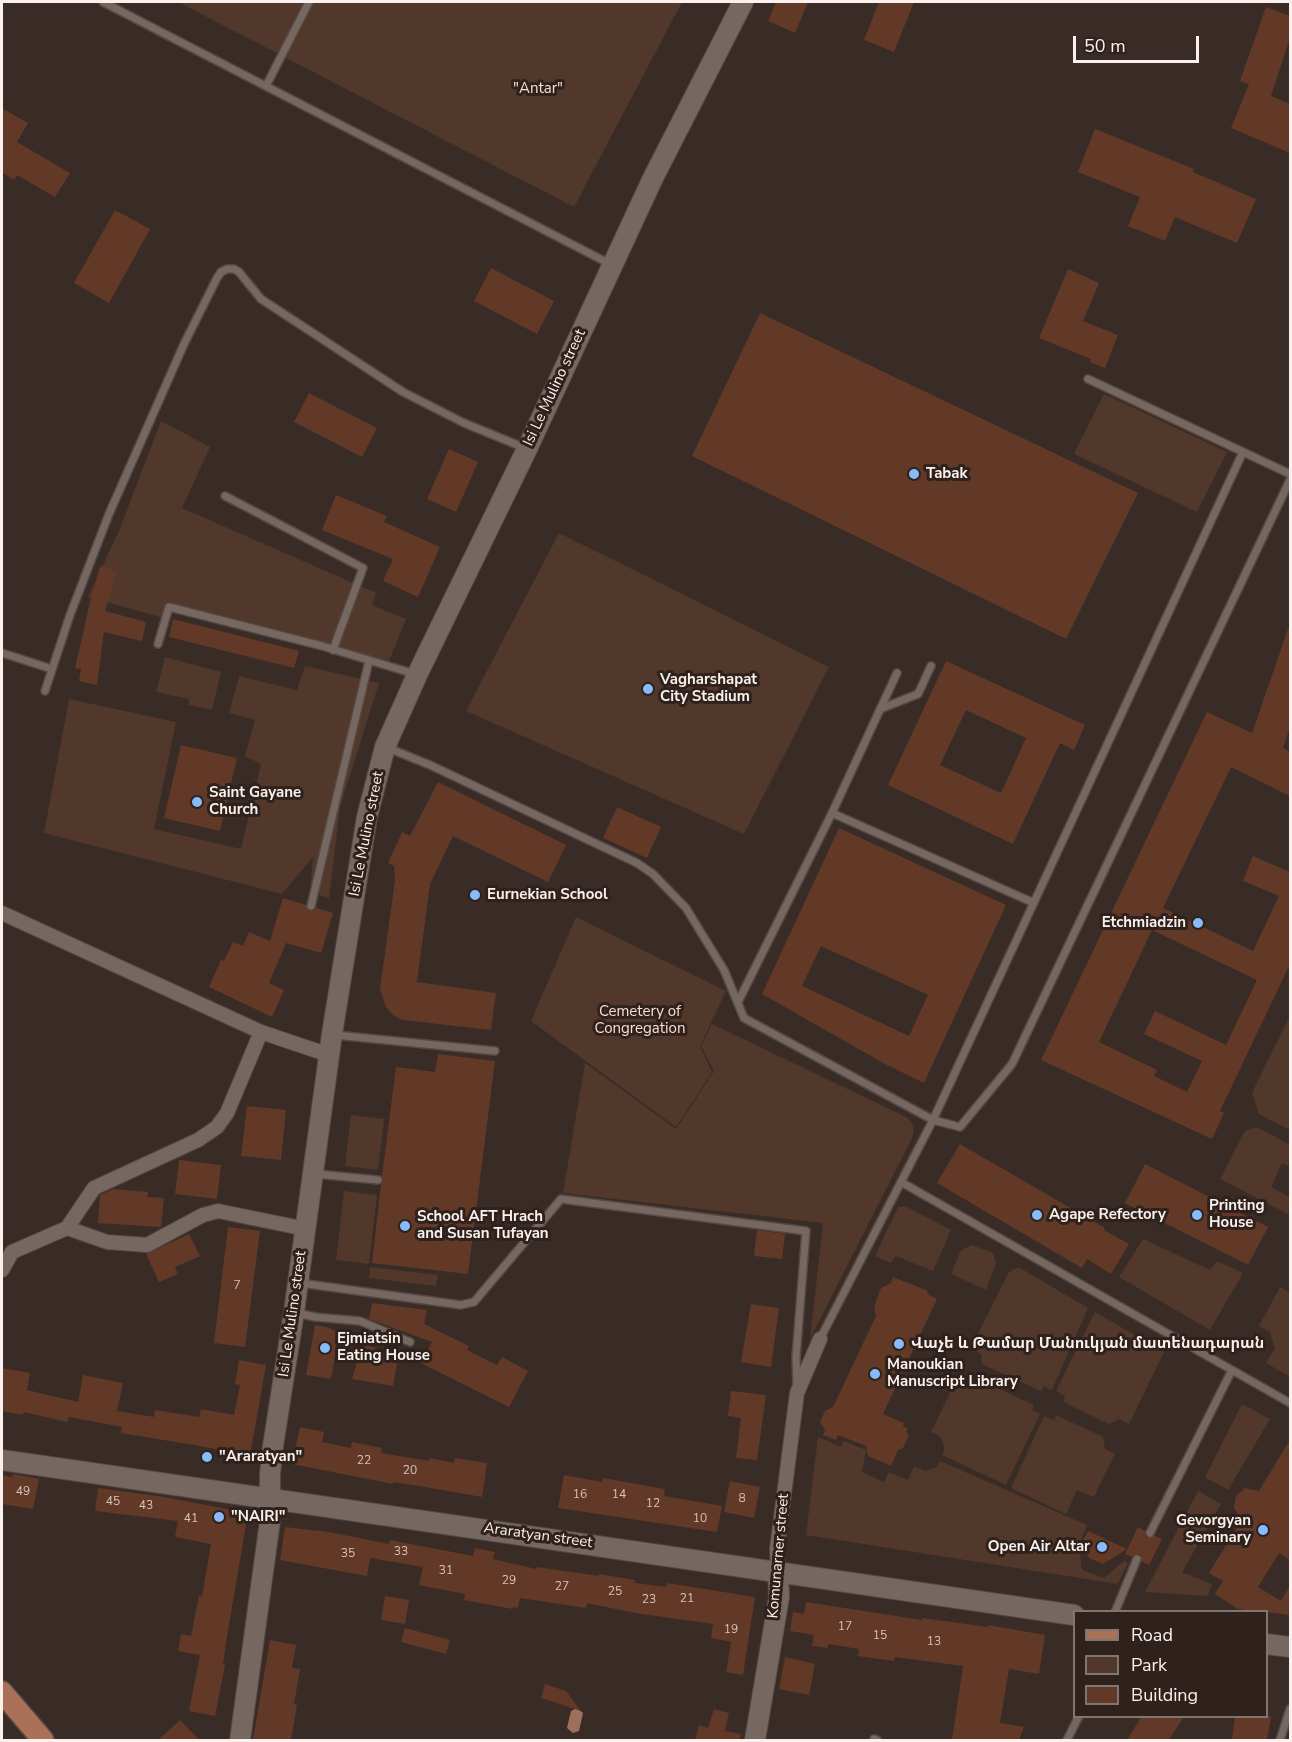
<!DOCTYPE html>
<html>
<head>
<meta charset="utf-8">
<style>
	body { margin:0 }
	#map { position:relative; width:1292px; height:1742px; overflow:hidden; background:#392c26; font-family:"Nunito Sans",sans-serif }
	canvas { display:block }
	.frame { position:absolute; inset:0; border:3px solid #faf1ee; pointer-events:none }
	.legend { position:absolute; left:1073px; top:1610px; width:195px; height:108px; box-sizing:border-box; background:#2f221d; border:2px solid #807571; margin:0; padding:8px 10px; list-style:none; font-size:18px; color:#faf1ee }
	.legend li { display:flex; align-items:center; gap:12px; height:30px }
	.legend b { width:30px; border:2px solid #807571 }
	.scale { position:absolute; left:1073px; top:36px; width:126px; height:27px; box-sizing:border-box; border:3px solid #faf1ee; border-top:0; padding-left:8px; font-size:18px; line-height:21px; white-space:nowrap; color:#faf1ee; -webkit-text-stroke:4px #2f221d; paint-order:stroke }
</style>
</head>
<body>
<div id="map">
<canvas width="1292" height="1742"></canvas>
<div class="frame"></div>
<ul class="legend">
<li><b style="height:8px;background:#aa7158"></b>Road</li>
<li><b style="height:16px;background:#52372b"></b>Park</li>
<li><b style="height:16px;background:#623927"></b>Building</li>
</ul>
<div class="scale">50 m</div>
</div>
<script>
const context = document.querySelector('canvas').getContext('2d');
context.lineJoin = 'round';
function fill(path, color) { context.fillStyle = color; context.fill(path, 'evenodd'); }
const shape = rows => new Path2D(rows.map(r => 'M' + r).join(''));
function stroke(path, color, width, dash) { context.strokeStyle = color; context.lineWidth = width; context.lineCap = dash ? 'butt' : 'round'; context.setLineDash(dash || []); context.stroke(path); }
function label(font, color, halo, rows, align = 'center') {
  context.font = font + ' "Nunito Sans","Noto Sans Armenian",sans-serif'; context.lineWidth = 6; context.setLineDash([]); context.textBaseline = 'middle'; context.strokeStyle = halo; context.fillStyle = color; for (const [text, x, y, turn = 0] of rows) {
    context.save(); context.translate(x, y); context.rotate((+turn || 0) * Math.PI / 180); context.textAlign = isNaN(turn) ? turn : align; if (halo) context.strokeText(text, 0, 0); context.fillText(text, 0, 0); context.restore();
  }
}
fill(shape([
	[178,2,682,2,574,207],
	[1104,394,1227,452,1197,512,1074,454],
	[161,421,210,447,182,508,376,593,372,605,406,619,389,661,168,605,164,618,88,597,119,531],
	[559,533,829,667,744,834,466,711],
	[165,657,221,672,212,710,189,705,189,699,156,692],
	[305,666,379,683,340,807,329,898,310,892,313,857,282,894,44,833,69,699,176,722,154,829,241,849,261,764,245,756,255,720,229,713,239,676,297,690],
	[576,917,726,991,700,1046,712,1072,676,1127,531,1021],
	[1290,1015,1290,1130,1259,1114,1252,1093],
	[712,1024,906,1117,911,1122,914,1129,912,1138,810,1339,823,1223,563,1193,585,1063,676,1129,714,1071,701,1046],
	[351,1115,384,1119,378,1170,345,1166],
	[1257,1127,1290,1145,1290,1167,1282,1163,1271,1187,1288,1196,1290,1192,1290,1215,1220,1179,1245,1131],
	[344,1191,377,1195,369,1264,336,1260],
	[905,1206,951,1230,933,1271,896,1256,891,1263,875,1256,898,1207],
	[1143,1239,1210,1270,1217,1261,1243,1273,1210,1330,1119,1277],
	[972,1245,993,1253,995,1259,996,1264,986,1290,951,1274,961,1250],
	[370,1267,438,1275,436,1286,369,1278],
	[1020,1268,1088,1308,1052,1390,1044,1386,1041,1391,982,1364,981,1354,971,1348,1009,1272,1014,1269],
	[1280,1287,1290,1293,1290,1377,1266,1363,1275,1348,1270,1332,1259,1326],
	[1095,1312,1164,1352,1129,1424,1119,1419,1109,1424,1063,1402,1065,1396,1056,1391],
	[974,1377,1034,1405,1032,1410,1040,1414,1006,1485,942,1455,945,1448,940,1436,931,1432,957,1378,967,1382],
	[1242,1404,1270,1419,1228,1490,1205,1477],
	[1056,1415,1103,1437,1105,1449,1115,1454,1094,1497,1077,1490,1066,1514,1011,1488,1044,1416,1054,1420],
	[818,1437,841,1447,844,1441,866,1450,862,1472,884,1482,889,1472,908,1480,914,1466,925,1471,937,1467,940,1461,1087,1525,1079,1545,1082,1570,1104,1578,1124,1561,1128,1563,1118,1584,806,1535],
	[1198,1491,1221,1504,1182,1572,1212,1584,1208,1596,1145,1592]
]), '#52372b');
fill(shape([
	[577,1708,583,1713,579,1731,573,1733,567,1728,571,1711]
]), '#9d705c');
fill(shape([
	[776,2,808,2,795,33,768,21],
	[879,2,914,2,894,52,864,40],
	[1266,7,1290,16,1290,38,1271,96,1290,104,1290,153,1231,128,1249,84,1240,81],
	[2,108,28,123,17,142,70,173,55,197,17,175,14,180,2,172],
	[1095,129,1194,169,1193,172,1256,199,1237,243,1175,217,1165,241,1128,226,1140,197,1078,172],
	[115,210,150,229,109,303,74,283],
	[491,268,554,301,537,334,474,301],
	[1068,269,1099,283,1083,321,1118,335,1105,368,1090,362,1091,359,1039,338],
	[760,313,1138,493,1066,639,692,456],
	[309,393,377,428,362,457,294,422],
	[449,449,478,462,456,512,427,499],
	[336,495,387,516,384,522,440,547,418,597,383,581,393,559,322,530],
	[100,566,117,571,105,611,146,622,142,641,104,632,97,685,79,681,81,669,75,668,91,598],
	[173,619,299,651,294,668,169,637],
	[1288,629,1290,629,1290,727,1283,748,1290,752,1290,796,1231,767,1163,908,1253,951,1279,896,1243,881,1253,856,1290,872,1290,964,1220,1111,1224,1113,1212,1139,1041,1060,1207,712,1252,733],
	[1152,930,1257,980,1226,1045,1155,1011,1144,1034,1202,1061,1187,1092,1154,1076,1157,1070,1099,1042],
	[946,661,1085,725,1074,750,1060,743,1013,844,888,785],
	[966,710,1026,738,1001,793,940,765],
	[181,745,237,758,220,831,164,818],
	[438,782,566,845,548,882,453,836,430,884,417,982,496,993,491,1030,403,1020,393,1015,386,1007,380,989,395,880,394,866,388,863,402,832,410,836],
	[617,807,661,827,647,858,603,838],
	[839,828,1006,905,924,1083,885,1064,762,994],
	[821,946,928,995,909,1036,802,986],
	[283,898,306,905,309,911,313,911,316,908,333,913,321,953,286,943,269,983,284,990,272,1017,209,987,221,960,224,961,233,942,243,946,249,932,270,941],
	[438,1054,495,1061,468,1274,372,1263,381,1184,383,1181,382,1176,396,1067,435,1072],
	[247,1106,286,1110,281,1160,241,1156],
	[960,1144,1105,1228,1104,1230,1129,1244,1111,1274,1087,1259,1082,1268,937,1183],
	[179,1160,221,1165,217,1199,175,1194],
	[1145,1164,1268,1227,1248,1265,1125,1203],
	[113,1189,148,1192,147,1197,164,1198,161,1227,98,1223,100,1195],
	[228,1227,260,1231,245,1347,214,1343],
	[757,1230,785,1234,782,1259,754,1256],
	[189,1234,200,1256,175,1267,178,1274,159,1282,146,1254],
	[893,1277,928,1291,927,1294,937,1299,883,1414,904,1423,903,1426,908,1429,906,1433,909,1435,903,1448,898,1450,891,1466,868,1456,866,1446,838,1435,836,1440,823,1435,825,1430,820,1422,825,1411,833,1407,876,1316,874,1307,881,1288,891,1283],
	[372,1303,427,1310,424,1324,469,1346,467,1350,497,1365,502,1357,528,1371,509,1407,421,1363,432,1342,369,1319],
	[751,1304,779,1308,771,1367,741,1362],
	[315,1325,327,1327,339,1333,331,1379,306,1375],
	[363,1343,398,1358,393,1386,352,1379],
	[239,1360,266,1365,250,1456,194,1445,121,1433,122,1427,69,1417,67,1422,24,1412,23,1415,2,1411,2,1368,30,1373,27,1390,78,1402,83,1375,123,1383,117,1411,154,1417,155,1410,199,1417,201,1409,234,1415,240,1385,235,1384],
	[731,1391,766,1395,757,1460,736,1458,741,1418,728,1416],
	[300,1427,324,1432,322,1442,351,1448,352,1442,382,1448,381,1453,429,1461,430,1458,454,1463,455,1458,487,1463,482,1497,419,1486,393,1482,393,1484,292,1464],
	[1290,1440,1290,1560,1279,1553,1258,1587,1281,1601,1290,1585,1290,1615,1238,1609,1215,1594,1223,1581,1209,1573,1241,1521,1234,1507,1236,1496,1245,1488,1259,1491],
	[13,1474,39,1479,33,1509,2,1504,2,1475,12,1477],
	[564,1475,602,1482,603,1478,665,1489,664,1496,722,1506,717,1532,558,1508],
	[730,1481,760,1487,754,1518,724,1512],
	[98,1488,164,1497,248,1513,226,1642,223,1664,225,1665,215,1716,189,1711,200,1655,178,1651,181,1634,191,1636,199,1596,202,1597,211,1544,175,1537,178,1521,95,1511],
	[285,1527,329,1532,389,1544,390,1540,473,1556,475,1548,495,1552,493,1559,536,1569,537,1567,599,1576,599,1574,635,1580,635,1583,666,1587,667,1583,755,1597,743,1675,726,1672,731,1642,711,1638,713,1624,635,1613,587,1603,586,1608,520,1598,518,1608,513,1607,513,1609,464,1600,465,1594,419,1585,423,1567,370,1558,367,1576,280,1560],
	[1138,1527,1145,1531,1145,1536,1148,1538,1155,1536,1162,1539,1149,1565,1142,1562,1142,1558,1140,1554,1136,1554,1132,1557,1125,1554],
	[1088,1531,1127,1549,1103,1564,1089,1558,1081,1544],
	[385,1596,409,1600,405,1624,381,1620],
	[806,1602,922,1620,922,1618,988,1627,988,1625,1045,1635,1039,1674,1009,1669,1000,1723,1024,1727,1019,1740,952,1740,963,1666,895,1657,894,1661,858,1656,859,1649,828,1644,828,1648,812,1646,814,1635,790,1631,793,1612,804,1614],
	[405,1628,450,1640,446,1654,401,1642],
	[270,1640,296,1645,292,1668,300,1669,294,1704,297,1705,291,1740,253,1740],
	[785,1657,815,1664,809,1695,779,1689],
	[545,1684,566,1691,581,1711,541,1698],
	[714,1709,729,1713,725,1731,741,1734,740,1740,695,1740,699,1725,708,1728],
	[1142,1716,1184,1716,1169,1740,1127,1740],
	[1235,1716,1271,1716,1267,1740,1232,1740],
	[180,1720,199,1740,158,1740]
]), '#623927');
const lane = shape([
	[103,2,610,264],
	[266,86,309,2],
	[1088,379,1290,474],
	[225,496,363,568,333,650],
	[158,644,169,607,322,646,415,674],
	[2,653,52,669],
	[45,691,70,615,109,514,184,344,217,278,221,272,227,269,234,269,239,272,261,299,403,392,464,423,525,448],
	[880,709,918,694,931,666],
	[388,748,430,765,637,863,653,874,686,908,724,970,744,1018,933,1120,960,1127,1012,1064,1290,480],
	[832,813,1034,903],
	[311,906,369,661],
	[738,1002,832,813,897,673],
	[335,1035,495,1051],
	[316,1174,378,1180],
	[901,1182,933,1120,1243,452],
	[300,1283,461,1305,474,1302,561,1199,806,1231,796,1357,797,1385],
	[297,1313,315,1317,360,1321,410,1342],
	[820,1339,901,1182,1290,1403],
	[1150,1533,1232,1370],
	[1115,1612,1137,1559],
	[874,1739,877,1740],
	[1067,1740,1079,1716],
	[1280,1740,1290,1709]
]);
const street = shape([
	[2,913,261,1032],
	[67,1228,94,1188,198,1140,217,1127,227,1113,261,1032,329,1055],
	[2,1270,12,1252,67,1228,107,1242,147,1245,203,1215,218,1211,306,1229],
	[778,1571,777,1549,797,1393,820,1339]
]);
const secondary = shape([
	[2,1460,1074,1615],
	[1266,1644,1290,1647],
	[240,1740,270,1521,270,1474,273,1446,294,1312,332,1034,367,817,385,747,417,675,527,449,653,178,743,2],
	[755,1740,779,1597,778,1571]
]);
const primary = shape([
	[2,1692,43,1740]
]);
stroke(lane, '#544945', 10);
stroke(street, '#544945', 16);
stroke(secondary, '#544945', 22);
stroke(primary, '#544945', 24);
stroke(lane, '#766760', 7);
stroke(street, '#766760', 14);
stroke(secondary, '#766760', 20);
stroke(primary, '#aa7158', 21);
for (const [x, y, r, color] of [
	[914,474,6,"#87bbfb"],
	[648,689,6,"#87bbfb"],
	[197,802,6,"#87bbfb"],
	[475,895,6,"#87bbfb"],
	[1198,923,6,"#87bbfb"],
	[1037,1215,6,"#87bbfb"],
	[1197,1215,6,"#87bbfb"],
	[405,1226,6,"#87bbfb"],
	[899,1344,6,"#87bbfb"],
	[325,1348,6,"#87bbfb"],
	[875,1374,6,"#87bbfb"],
	[207,1457,6,"#87bbfb"],
	[219,1517,6,"#87bbfb"],
	[1263,1530,6,"#87bbfb"],
	[1102,1547,6,"#87bbfb"]
]) { const dot = new Path2D(); dot.arc(x, y, r, 0, 2 * Math.PI); context.fillStyle = color; context.fill(dot); stroke(dot, '#2f221d', 2); }
label('12px', '#d4c3bc', null, [
	["7",237,1286],
	["22",364,1461],
	["20",410,1471],
	["49",23,1492],
	["16",580,1495],
	["14",619,1495],
	["8",742,1499],
	["45",113,1502],
	["12",653,1504],
	["43",146,1506],
	["41",191,1519],
	["10",700,1519],
	["33",401,1552],
	["35",348,1554],
	["31",446,1571],
	["29",509,1581],
	["27",562,1587],
	["25",615,1592],
	["21",687,1599],
	["23",649,1600],
	["17",845,1627],
	["19",731,1630],
	["15",880,1636],
	["13",934,1642]
]);
label('15px', '#fbdccf', '#2f221d', [
	["\"Antar\"",538,89],
	["Cemetery of",640,1012],
	["Congregation",640,1029]
]);
label('15px', '#faf1ee', '#2f221d', [
	["Isi Le Mulino street",555,388,-65],
	["Isi Le Mulino street",367,834,-79],
	["Isi Le Mulino street",293,1314,-82],
	["Araratyan street",538,1536,8],
	["Komunarner street",779,1556,-85]
]);
label('bold 15px', '#faf1ee', '#2f221d', [
	["Tabak",926,474],
	["Vagharshapat",660,680],
	["City Stadium",660,697],
	["Saint Gayane",209,793],
	["Church",209,810],
	["Eurnekian School",487,895],
	["Etchmiadzin",1186,923,"right"],
	["Printing",1209,1206],
	["House",1209,1223],
	["Agape Refectory",1049,1215],
	["School AFT Hrach",417,1217],
	["and Susan Tufayan",417,1234],
	["Ejmiatsin",337,1339],
	["Eating House",337,1356],
	["Վաչե և Թամար Մանուկյան մատենադարան",911,1344],
	["Manoukian",887,1365],
	["Manuscript Library",887,1382],
	["\"Araratyan\"",219,1457],
	["\"NAIRI\"",231,1517],
	["Gevorgyan",1251,1521,"right"],
	["Seminary",1251,1538,"right"],
	["Open Air Altar",1090,1547,"right"]
], 'left');
</script>
</body>
</html>
